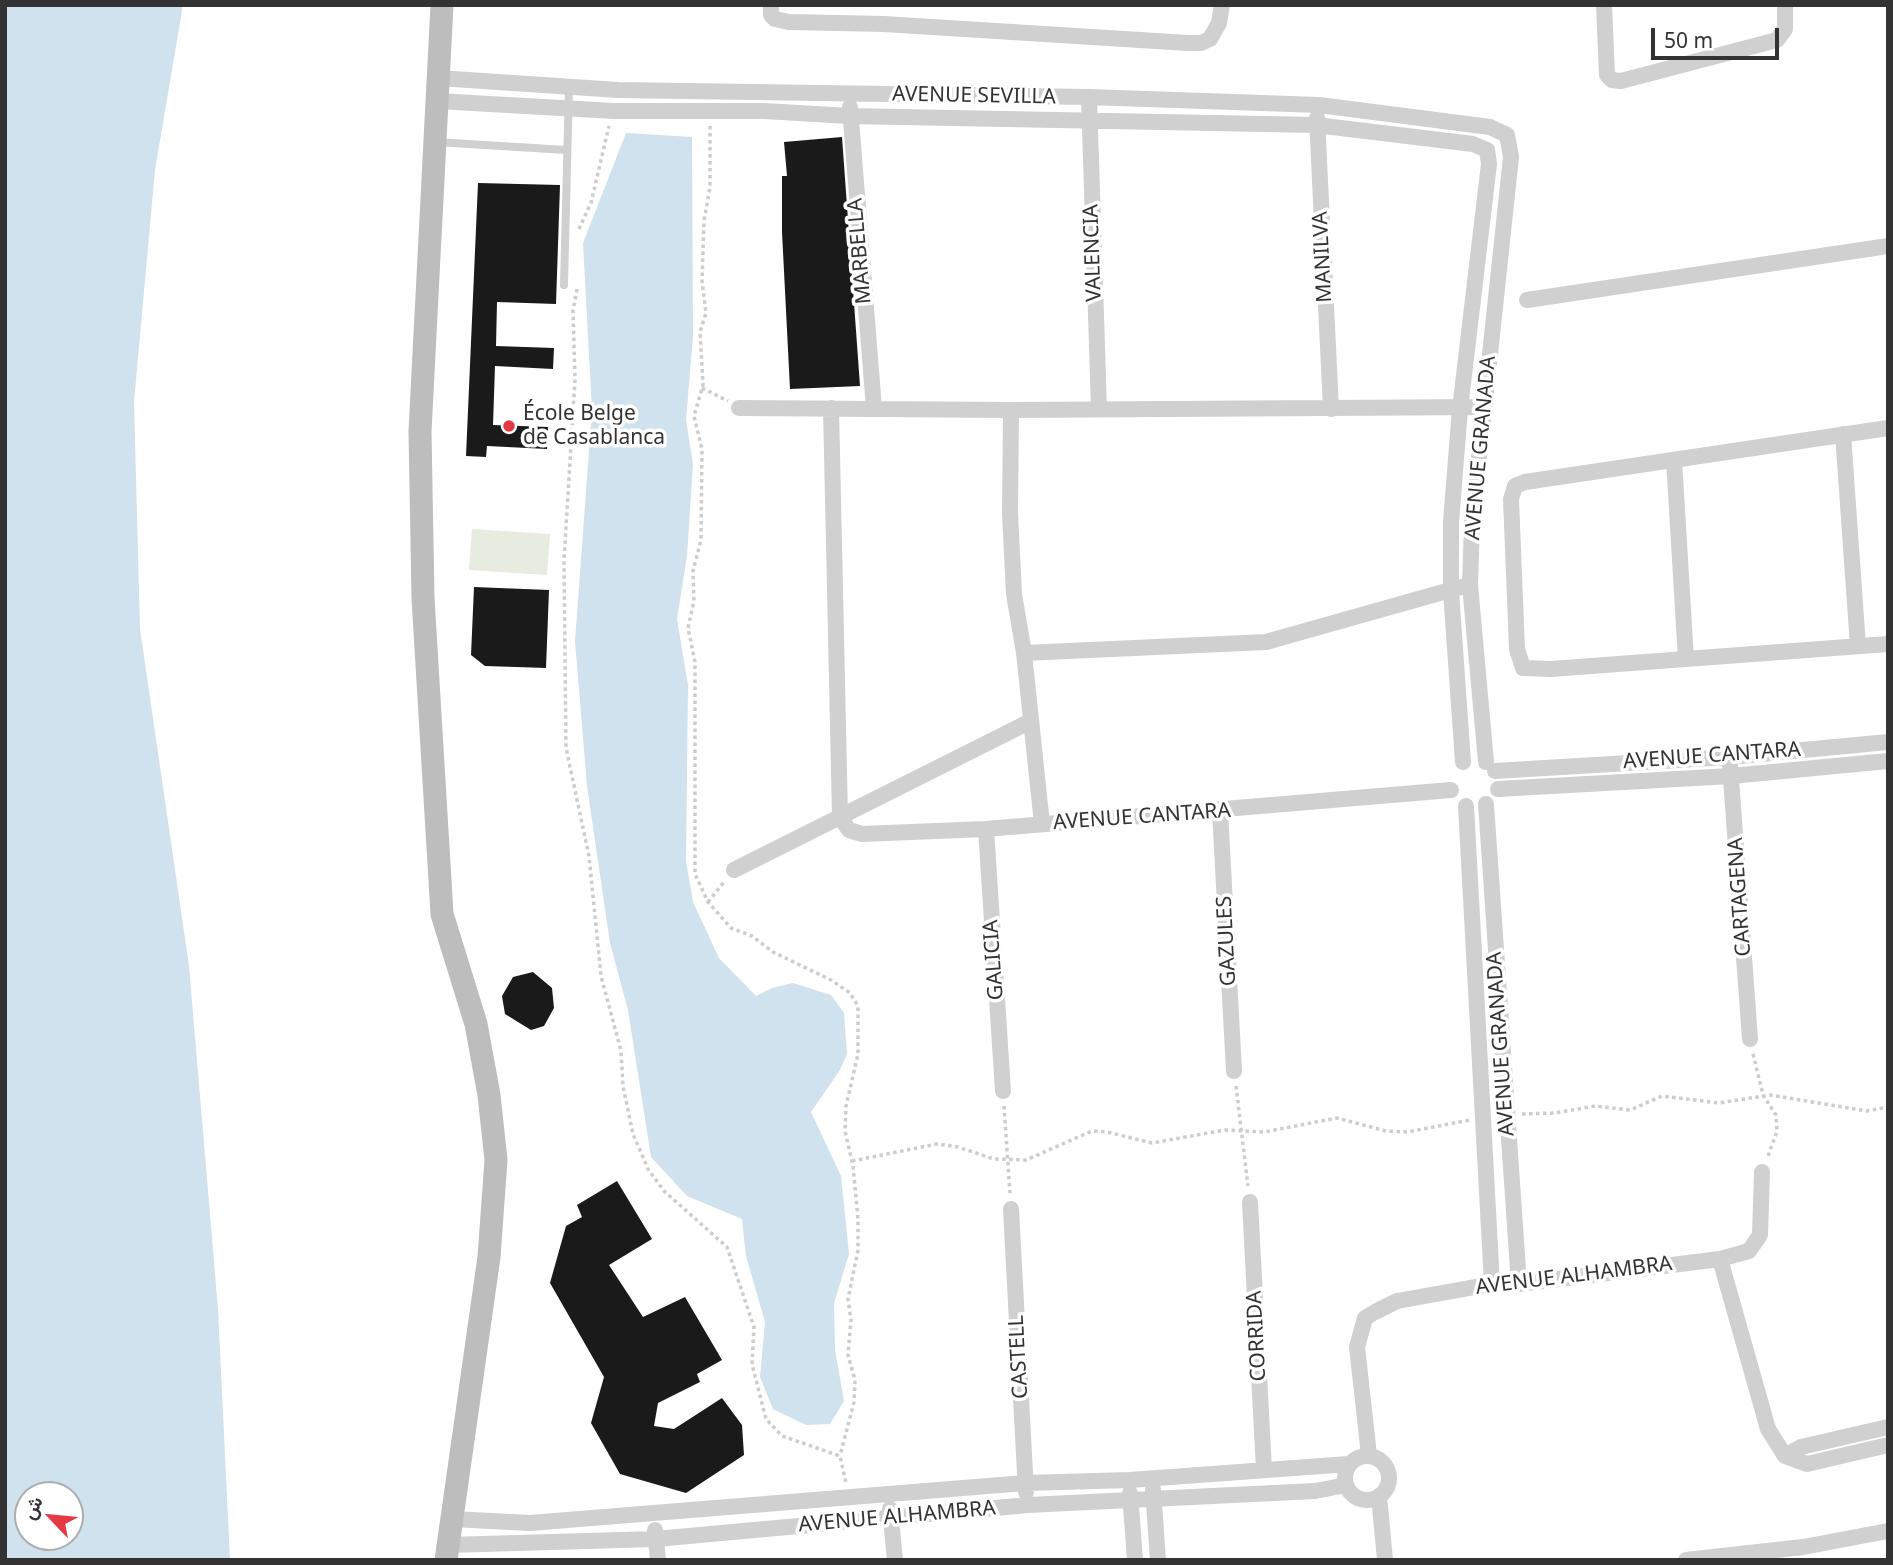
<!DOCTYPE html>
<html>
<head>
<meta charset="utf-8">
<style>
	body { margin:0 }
	#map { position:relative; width:1893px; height:1565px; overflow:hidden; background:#fff; font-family:"Noto Sans",Vazirmatn,sans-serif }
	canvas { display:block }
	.frame { position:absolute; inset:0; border:7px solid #333; pointer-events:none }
	.north { position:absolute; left:14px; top:1481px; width:70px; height:70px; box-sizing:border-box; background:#fff; border:2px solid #adadad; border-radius:50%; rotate:296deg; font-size:19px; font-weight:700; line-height:28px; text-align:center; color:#333 }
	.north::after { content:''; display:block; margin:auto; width:24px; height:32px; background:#e63946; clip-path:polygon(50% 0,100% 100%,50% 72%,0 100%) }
	.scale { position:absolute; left:1651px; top:28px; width:128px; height:32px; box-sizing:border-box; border:4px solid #333; border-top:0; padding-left:9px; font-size:21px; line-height:24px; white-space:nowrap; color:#333; -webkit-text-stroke:5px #fff; paint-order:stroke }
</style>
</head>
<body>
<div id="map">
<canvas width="1893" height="1565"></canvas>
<div class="frame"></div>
<div class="north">ش</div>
<div class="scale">50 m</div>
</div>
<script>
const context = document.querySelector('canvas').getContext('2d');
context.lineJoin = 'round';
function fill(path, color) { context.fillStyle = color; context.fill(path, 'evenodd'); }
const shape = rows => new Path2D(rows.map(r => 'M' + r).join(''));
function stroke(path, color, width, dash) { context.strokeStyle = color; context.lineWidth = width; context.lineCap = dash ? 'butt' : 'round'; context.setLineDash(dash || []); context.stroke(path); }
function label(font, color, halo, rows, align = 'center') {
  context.font = font + ' "Noto Sans",sans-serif'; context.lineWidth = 7; context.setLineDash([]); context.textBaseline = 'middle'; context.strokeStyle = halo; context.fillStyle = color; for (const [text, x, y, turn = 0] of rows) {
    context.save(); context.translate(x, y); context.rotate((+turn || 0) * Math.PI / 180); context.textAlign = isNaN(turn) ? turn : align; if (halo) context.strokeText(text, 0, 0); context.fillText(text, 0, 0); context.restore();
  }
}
fill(shape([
	[472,529,550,534,547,575,469,570]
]), '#e6ecdf');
fill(shape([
	[5,5,183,5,155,170,134,402,140,629,189,966,218,1309,230,1560,5,1560],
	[28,1495,70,1495,70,1537,28,1537],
	[626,133,692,137,693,337,686,420,693,464,687,556,677,619,688,685,686,861,693,902,719,958,756,996,772,988,793,983,831,995,844,1013,847,1054,840,1070,811,1112,841,1176,849,1254,834,1303,835,1350,844,1401,830,1424,806,1425,773,1409,760,1377,765,1322,746,1256,742,1219,687,1196,651,1157,628,1010,610,943,587,786,575,641,592,410,583,243]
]), '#cfe2ee');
fill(shape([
	[842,137,860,386,790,389,782,232,782,176,787,176,784,142],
	[478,183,560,185,556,304,497,302,496,346,554,348,553,369,495,366,493,425,548,427,547,449,487,446,486,457,466,456],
	[474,587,549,590,546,668,485,666,471,655],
	[533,972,552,988,554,1008,544,1026,531,1030,505,1014,502,996,513,977],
	[617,1181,652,1239,609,1265,643,1317,685,1297,722,1360,697,1374,700,1382,658,1403,654,1426,674,1429,722,1398,742,1425,744,1455,686,1493,620,1474,591,1423,604,1377,550,1283,566,1226,582,1217,577,1205]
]), '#1a1a1a');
stroke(shape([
	[710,126,710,187,704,221,702,281,706,313,700,332,703,385,694,416,702,449,701,540,693,571,694,601,688,628,695,662,695,874,708,902,731,928,752,936,773,952,831,980,850,993,858,1006,858,1054,846,1106,845,1131,853,1166,858,1219,858,1250,848,1299,851,1320,848,1355,855,1380,854,1402,840,1456],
	[579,229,591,203,609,126],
	[577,289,573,310,575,379,564,560,566,748,589,856,601,976,621,1051,623,1086,633,1134,648,1169,664,1191,727,1247,754,1327,752,1364,766,1419,782,1436,840,1456,846,1483],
	[702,388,728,401],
	[708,902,724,882],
	[1753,1054,1763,1095,1776,1115,1777,1131,1767,1159],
	[1236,1086,1248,1186],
	[1004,1106,1010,1193],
	[1522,1114,1555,1113,1595,1106,1630,1110,1662,1096,1719,1103,1770,1095,1867,1111,1888,1107],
	[852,1161,937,1144,958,1147,994,1159,1026,1160,1092,1131,1107,1132,1152,1143,1225,1130,1264,1132,1337,1118,1386,1131,1407,1132,1470,1120]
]), '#cdcdcd', 3.5, [3.5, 3.5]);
stroke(shape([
	[436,142,566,150],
	[564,285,569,86]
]), '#d0d0d0', 8);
stroke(shape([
	[771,5,771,15,775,19,789,22,884,24,1188,43,1201,43,1210,39,1219,23,1222,5],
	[1604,5,1607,75,1612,80,1621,81,1777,40,1785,29,1785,5],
	[438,78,618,90,1089,97,1319,105,1490,127,1507,135],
	[1089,97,1099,409],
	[437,101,614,111,764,111,849,116,1316,125,1473,144,1487,150],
	[850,107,874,408],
	[1317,118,1331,409],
	[1527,300,1888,246],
	[739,408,1011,410,1484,407],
	[831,408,840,817],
	[1011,410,1010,513,1014,594,1024,653,1042,824],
	[1888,428,1525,482,1515,486,1511,499,1517,649,1523,668,1551,669,1888,644],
	[1843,434,1858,646],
	[1674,460,1686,659],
	[1024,653,1266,642,1461,587],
	[1463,762,1451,591,1451,522,1460,409,1489,164,1487,150],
	[1486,762,1470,585,1472,523,1511,157,1507,135],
	[1730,765,1750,1039],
	[1495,771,1729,757,1888,742],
	[1498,789,1731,776,1888,761],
	[1486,804,1519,1284],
	[1466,806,1492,1284],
	[1220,811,1234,1071],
	[840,817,849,830,862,834,986,829,1451,790],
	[986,829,1003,1091],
	[734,870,1031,721],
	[1250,1202,1264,1470],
	[1011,1209,1026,1492],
	[1720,1259,1749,1251,1760,1235,1762,1172],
	[1369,1455,1357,1347,1365,1318,1375,1312,1397,1301,1492,1284,1519,1284,1720,1259,1768,1429,1785,1456,1807,1464,1888,1445],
	'1345 1478a22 22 0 1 1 44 0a22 22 0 1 1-44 0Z',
	[1785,1456,1801,1447,1888,1427],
	[1153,1489,1158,1560],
	[1130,1493,1135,1560],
	[1379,1496,1385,1560],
	[890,1509,895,1560],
	[452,1519,530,1523,1025,1483,1130,1480,1349,1464],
	[655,1530,658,1560],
	[448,1545,656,1539,1028,1505,1315,1491,1346,1485],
	[1686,1560,1803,1547,1888,1531]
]), '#d0d0d0', 16);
stroke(shape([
	[442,5,420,431,423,598,442,914,476,1024,489,1095,496,1160,489,1257,446,1560]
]), '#bdbdbd', 23);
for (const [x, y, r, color] of [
	[509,426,7,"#e63946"]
]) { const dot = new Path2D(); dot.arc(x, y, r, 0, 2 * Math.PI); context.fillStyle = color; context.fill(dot); stroke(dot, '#fff', 2.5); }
label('21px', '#333', '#fff', [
	["AVENUE SEVILLA",974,96,1],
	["MARBELLA",860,251,-95],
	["VALENCIA",1093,253,-92],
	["MANILVA",1323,257,-93],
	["AVENUE GRANADA",1481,448,-85],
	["AVENUE CANTARA",1712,756,-4],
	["AVENUE CANTARA",1142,817,-4],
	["CARTAGENA",1740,897,-94],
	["GAZULES",1227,941,-93],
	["GALICIA",994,960,-94],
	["AVENUE GRANADA",1501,1044,-94],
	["AVENUE ALHAMBRA",1574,1276,-7],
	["CORRIDA",1257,1336,-93],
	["CASTELL",1019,1357,-93],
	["AVENUE ALHAMBRA",897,1517,-5]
]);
label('21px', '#333', '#fff', [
	["École Belge",523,414],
	["de Casablanca",523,438]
], 'left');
</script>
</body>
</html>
